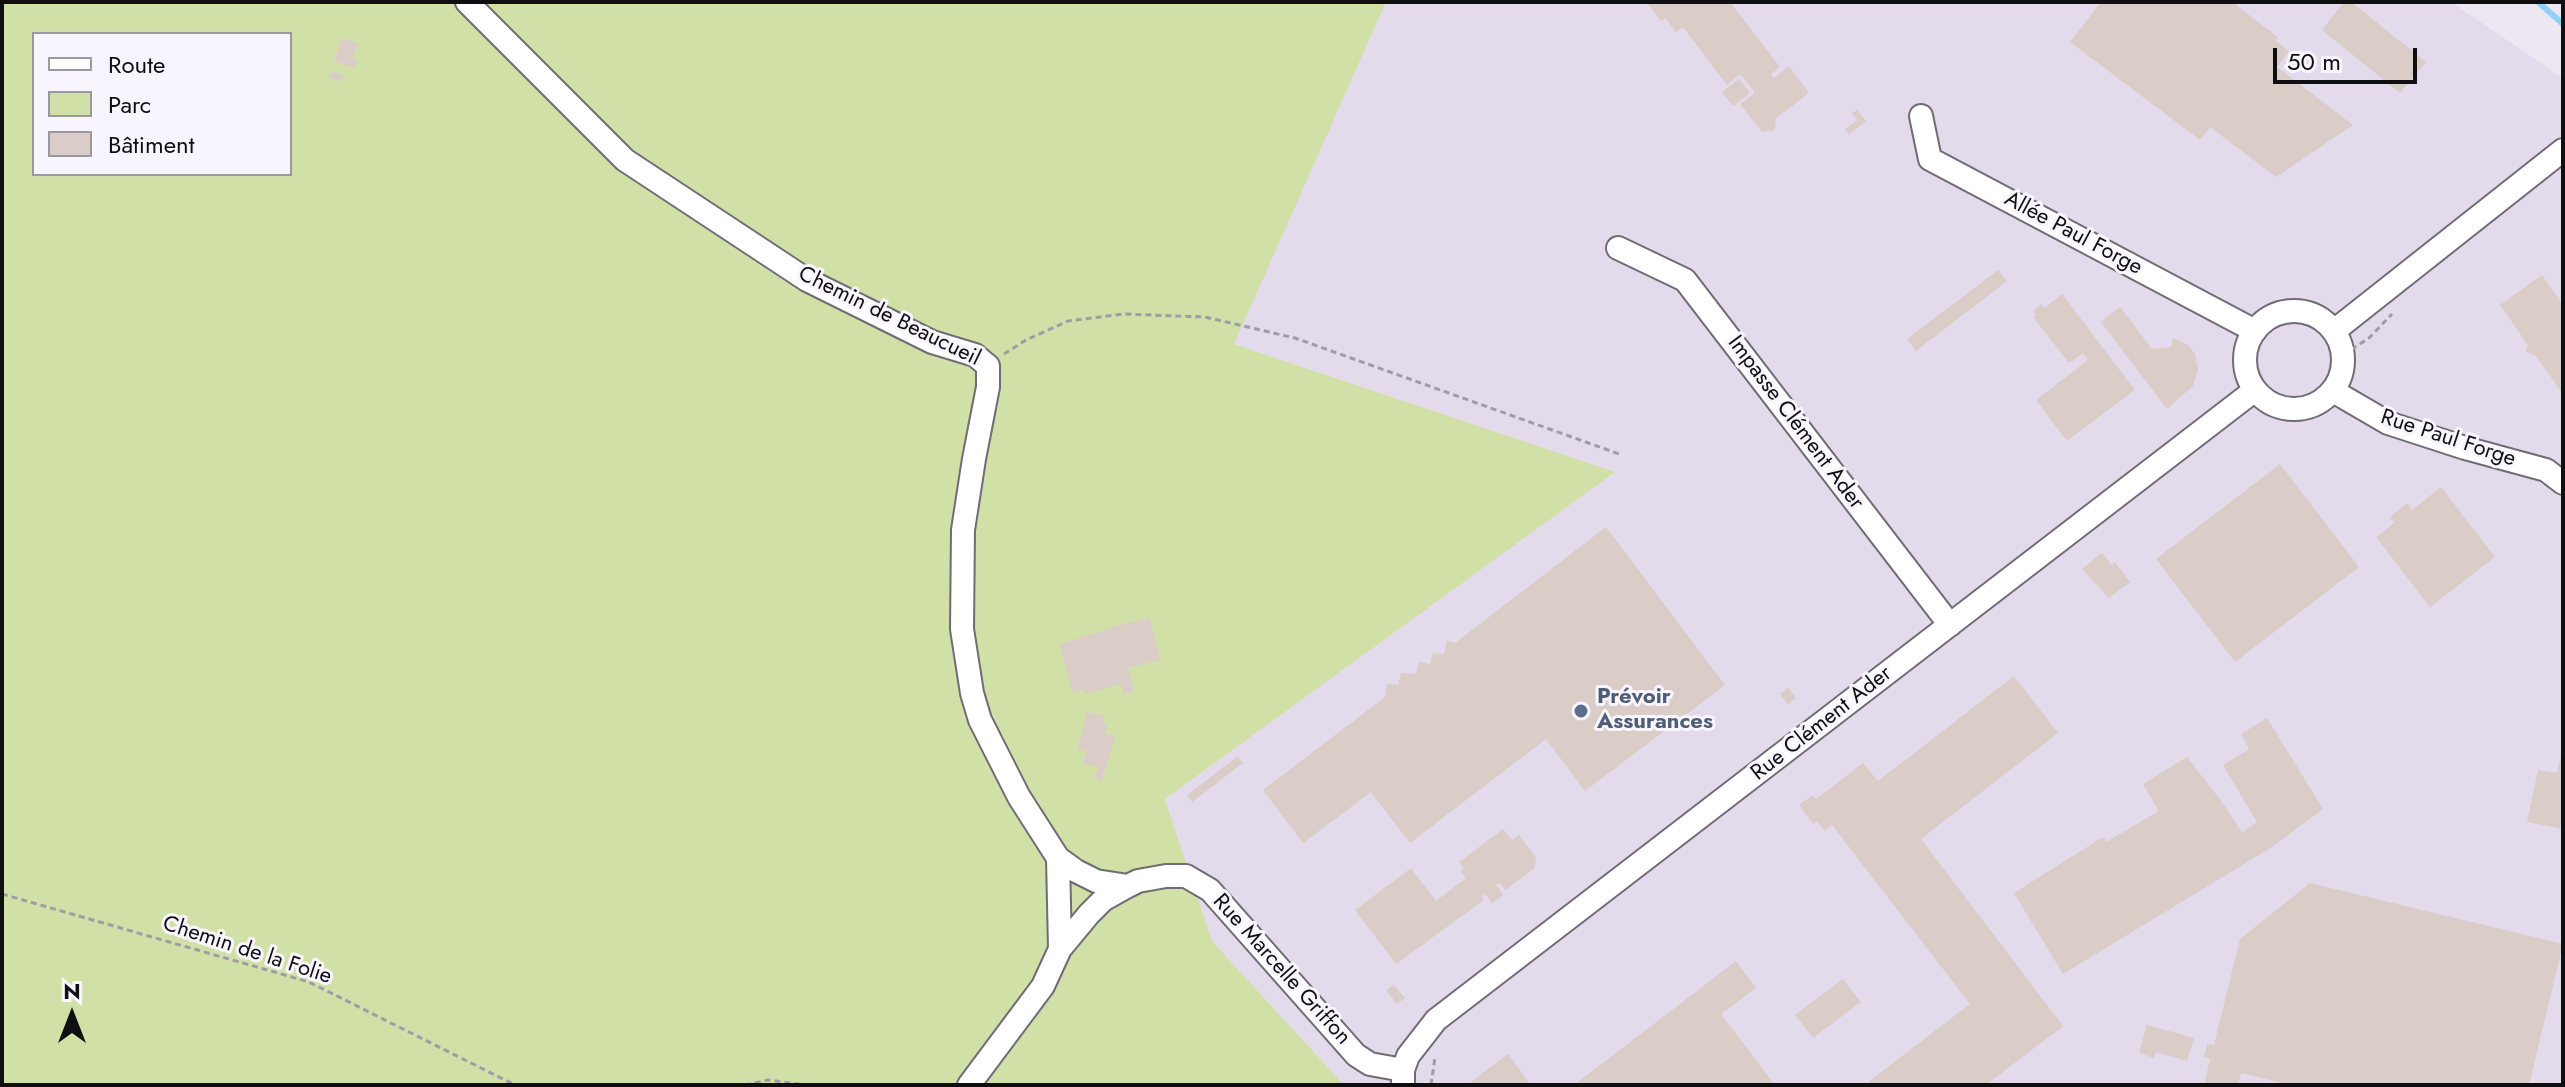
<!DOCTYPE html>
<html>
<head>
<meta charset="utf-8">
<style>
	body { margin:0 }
	#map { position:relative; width:2565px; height:1087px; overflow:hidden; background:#ede7f2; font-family:Jost,sans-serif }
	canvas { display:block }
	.frame { position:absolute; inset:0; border:4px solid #0f0e11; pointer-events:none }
	.legend { position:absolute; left:32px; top:32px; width:260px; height:144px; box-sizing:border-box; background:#f9f5fe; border:2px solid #9b999f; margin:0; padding:10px 14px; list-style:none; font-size:24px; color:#0f0e11 }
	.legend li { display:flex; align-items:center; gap:16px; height:40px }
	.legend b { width:40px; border:2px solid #9b999f }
	.north { position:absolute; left:32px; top:975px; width:80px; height:80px; -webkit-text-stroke:6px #f9f5fe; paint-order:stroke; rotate:0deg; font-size:22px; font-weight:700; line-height:32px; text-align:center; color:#0f0e11 }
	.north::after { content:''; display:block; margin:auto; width:28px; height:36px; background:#0f0e11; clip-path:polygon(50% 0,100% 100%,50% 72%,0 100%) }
	.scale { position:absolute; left:2273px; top:48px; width:144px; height:36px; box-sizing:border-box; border:4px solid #0f0e11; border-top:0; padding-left:10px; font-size:24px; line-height:28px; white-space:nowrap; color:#0f0e11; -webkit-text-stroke:6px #f9f5fe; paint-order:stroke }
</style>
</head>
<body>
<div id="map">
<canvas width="2565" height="1087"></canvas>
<div class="frame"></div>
<ul class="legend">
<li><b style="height:10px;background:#fff"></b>Route</li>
<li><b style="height:22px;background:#d1e0a6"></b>Parc</li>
<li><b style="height:22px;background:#dacdc8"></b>Bâtiment</li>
</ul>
<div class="north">N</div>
<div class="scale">50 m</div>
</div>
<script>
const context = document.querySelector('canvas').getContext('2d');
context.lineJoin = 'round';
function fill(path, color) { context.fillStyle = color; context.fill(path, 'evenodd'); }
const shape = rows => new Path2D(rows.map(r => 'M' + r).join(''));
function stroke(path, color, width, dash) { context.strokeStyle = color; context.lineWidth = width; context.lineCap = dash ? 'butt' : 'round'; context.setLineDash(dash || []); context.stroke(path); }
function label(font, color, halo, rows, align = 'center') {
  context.font = font + ' Jost,sans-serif'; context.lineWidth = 6; context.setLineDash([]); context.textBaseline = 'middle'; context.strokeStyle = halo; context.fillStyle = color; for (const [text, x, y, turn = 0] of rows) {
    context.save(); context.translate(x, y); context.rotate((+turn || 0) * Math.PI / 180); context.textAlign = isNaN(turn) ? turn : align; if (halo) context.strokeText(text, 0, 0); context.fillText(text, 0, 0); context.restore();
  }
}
fill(shape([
	[1386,2,2451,2,2563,78,2563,1085,1344,1085,1212,941,1165,799,1614,472,1233,344]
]), '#e3daec');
fill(shape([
	[2,2,1386,2,1234,344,1615,472,1165,799,1212,941,1344,1085,2,1085],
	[34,34,290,34,290,174,34,174]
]), '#d1e0a6');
stroke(shape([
	[2538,2,2563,24]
]), '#92d0f7', 6);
fill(shape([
	[1646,2,1730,2,1780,67,1771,74,1774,78,1789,66,1809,93,1775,119,1776,126,1773,131,1762,132,1740,104,1755,93,1740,74,1727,85,1683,27,1676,32,1665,18,1661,21],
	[2101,2,2232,2,2278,37,2275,40,2289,51,2277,67,2353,125,2276,177,2210,127,2200,140,2070,42],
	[2344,2,2351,2,2426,62,2400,93,2322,30],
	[342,38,358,43,352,59,357,61,354,68,334,61],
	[331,71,344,75,342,82,328,77],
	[1739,79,1750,93,1733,106,1722,92],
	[1857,110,1866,121,1849,135,1845,129,1857,120,1852,113],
	[1998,270,2007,281,1916,351,1907,339],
	[2542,275,2563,305,2563,394,2536,356,2525,351,2528,345,2500,305],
	[2062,294,2135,390,2067,441,2036,400,2088,360,2083,353,2069,363,2033,317,2036,314,2033,311,2041,304,2044,308],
	[2120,307,2152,349,2171,347,2173,338,2188,345,2195,354,2198,370,2193,386,2167,409,2101,322],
	[2280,464,2359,567,2235,662,2156,559],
	[2441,487,2495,557,2430,607,2376,537,2394,523,2390,517,2407,503,2412,510],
	[1606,527,1725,685,1585,791,1546,739,1410,843,1371,792,1303,843,1263,790,1385,697,1387,684,1398,685,1401,673,1416,674,1419,662,1430,664,1433,653,1444,654,1447,641,1455,643],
	[2102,553,2112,565,2115,562,2130,582,2109,598,2082,569],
	[1150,618,1160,660,1128,668,1134,691,1124,694,1121,684,1085,694,1083,689,1072,692,1060,644,1116,626],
	[2014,676,2058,733,1921,839,2063,1026,1986,1085,1870,1085,1868,1082,1970,1004,1832,825,1824,830,1817,821,1813,824,1799,805,1813,795,1816,799,1863,763,1878,781],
	[1788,688,1796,698,1788,704,1780,694],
	[1087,712,1105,716,1103,723,1107,724,1105,734,1115,736,1102,781,1094,778,1099,767,1083,764,1086,751,1078,749],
	[2267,718,2323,809,2272,847,2063,974,2014,893,2103,837,2106,842,2159,811,2143,784,2187,757,2222,802,2242,832,2257,822,2223,765,2249,749,2241,734],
	[2562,750,2563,829,2527,822,2538,770,2557,773],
	[1238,756,1243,763,1192,802,1187,795],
	[1503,829,1512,840,1519,835,1536,858,1535,868,1505,890,1500,883,1496,885,1503,895,1492,903,1485,894,1482,897,1484,900,1396,964,1355,910,1411,868,1436,901,1466,878,1460,871,1464,868,1459,862],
	[2310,883,2563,944,2529,1085,2291,1085,2241,1073,2238,1085,2204,1085,2210,1059,2204,1057,2207,1044,2214,1045,2240,939],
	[1736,961,1756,988,1721,1014,1775,1085,1574,1085],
	[1843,979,1861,1002,1813,1038,1795,1015],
	[1394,985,1405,998,1397,1004,1386,990],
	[2147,1025,2194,1038,2187,1061,2156,1052,2154,1058,2139,1053],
	[1508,1054,1531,1085,1467,1085]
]), '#dacdc8');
const street = shape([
	[467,2,625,160,807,280,932,342,975,355,988,366,988,387,974,459,963,530,962,629,972,693,980,720,1019,797,1058,858],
	[1921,116,1930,159,2255,331],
	[1618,248,1685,280,1950,625],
	'2245 360a49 49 0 1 1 98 0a49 49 0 1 1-98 0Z',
	[2334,331,2563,150],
	[2333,391,2388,423,2465,448,2546,470,2563,483],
	[1060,949,1058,858,1076,871,1096,881,1128,886],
	[969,1085,1043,986,1060,949,1089,914,1103,900,1128,886,1138,881,1166,876,1186,876,1210,890,1356,1055,1370,1064,1403,1070],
	[1403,1085,1403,1070,1408,1056,1436,1020,2255,390]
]);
stroke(street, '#706b75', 26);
stroke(shape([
	[1004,354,1026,340,1068,321,1124,314,1205,317,1295,338,1622,455],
	[2343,355,2369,338,2392,314],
	[2,894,309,982,515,1085],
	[745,1085,768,1080,806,1085],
	[1431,1085,1435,1057]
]), '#a09ca4', 3, [6, 4]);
stroke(street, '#fff', 22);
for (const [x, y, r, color] of [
	[1581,711,8,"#5c6f8a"]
]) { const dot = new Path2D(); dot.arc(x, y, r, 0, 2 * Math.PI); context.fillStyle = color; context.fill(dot); stroke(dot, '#f9f5fe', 3); }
label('22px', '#0f0e11', '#f9f5fe', [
	["Allée Paul Forge",2073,234,28],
	["Chemin de Beaucueil",889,317,26],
	["Impasse Clément Ader",1795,423,53],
	["Rue Paul Forge",2448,439,18],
	["Rue Clément Ader",1822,724,-38],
	["Chemin de la Folie",247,951,18],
	["Rue Marcelle Griffon",1281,970,48]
]);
label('bold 22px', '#4e5e75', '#f9f5fe', [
	["Prévoir",1597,698],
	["Assurances",1597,723]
], 'left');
</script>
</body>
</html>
